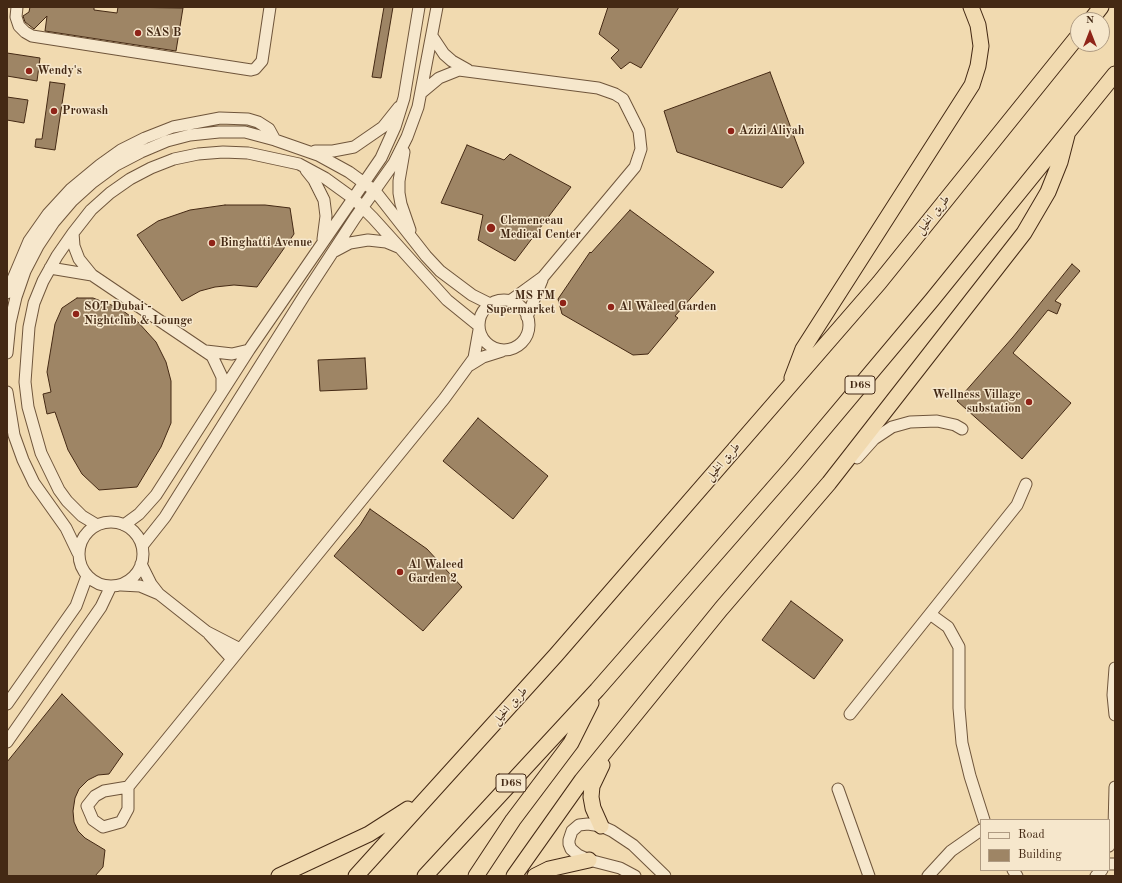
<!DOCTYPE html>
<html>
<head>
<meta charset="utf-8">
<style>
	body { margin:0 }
	#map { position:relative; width:1122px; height:883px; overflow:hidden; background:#f1dab0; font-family:"Old Standard TT",serif }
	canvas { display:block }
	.frame { position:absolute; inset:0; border:8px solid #442914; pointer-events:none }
	.legend { position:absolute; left:980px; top:819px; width:130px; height:52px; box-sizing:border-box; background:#f6e7cc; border:1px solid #af9b82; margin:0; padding:5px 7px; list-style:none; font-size:12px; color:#442914 }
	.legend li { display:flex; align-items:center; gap:8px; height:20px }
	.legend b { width:20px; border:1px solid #af9b82 }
	.north { position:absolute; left:1070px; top:12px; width:40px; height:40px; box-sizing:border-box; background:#f6e7cc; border:1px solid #af9b82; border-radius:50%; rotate:0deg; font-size:11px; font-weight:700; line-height:16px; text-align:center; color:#442914 }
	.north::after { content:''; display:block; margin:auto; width:14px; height:18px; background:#8f2418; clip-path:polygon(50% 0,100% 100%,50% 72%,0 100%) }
</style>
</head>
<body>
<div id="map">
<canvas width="1122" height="883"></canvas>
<div class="frame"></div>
<ul class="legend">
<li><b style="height:5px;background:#f6e7cc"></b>Road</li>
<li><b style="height:11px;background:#9e8565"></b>Building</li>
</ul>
<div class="north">N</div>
</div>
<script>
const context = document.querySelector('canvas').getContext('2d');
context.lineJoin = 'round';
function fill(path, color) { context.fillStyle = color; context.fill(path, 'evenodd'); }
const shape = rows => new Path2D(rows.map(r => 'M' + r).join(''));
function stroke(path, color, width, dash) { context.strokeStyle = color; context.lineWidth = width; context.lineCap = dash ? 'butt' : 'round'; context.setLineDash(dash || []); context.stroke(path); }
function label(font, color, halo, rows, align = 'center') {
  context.font = font + ' "Old Standard TT",Amiri,serif'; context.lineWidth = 3; context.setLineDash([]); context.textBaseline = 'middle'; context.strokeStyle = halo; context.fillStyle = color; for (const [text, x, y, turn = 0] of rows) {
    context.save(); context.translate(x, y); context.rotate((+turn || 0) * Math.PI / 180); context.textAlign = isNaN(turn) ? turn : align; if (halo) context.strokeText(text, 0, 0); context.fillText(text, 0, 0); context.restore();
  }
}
const building = shape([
	[30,7,94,7,94,10,117,13,118,7,183,8,176,51,45,31,47,16,34,29,25,22,23,16,29,12,30,7],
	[384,7,393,7,381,78,372,77,384,7],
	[608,7,679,7,641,68,630,62,621,69,611,58,619,50,599,34,608,7],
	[7,53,40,58,37,81,7,76,7,53],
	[770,72,804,163,782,188,677,152,664,111,770,72],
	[50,82,65,84,55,150,35,147,36,139,42,139,50,82],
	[7,97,28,100,24,123,7,120,7,97],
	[467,145,504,160,510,154,571,187,515,261,478,240,483,215,441,203,467,145],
	[225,205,265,205,290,208,294,234,257,287,234,285,215,287,200,291,182,301,137,235,158,221,190,210,225,205],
	[630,210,714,272,675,316,678,318,648,354,633,355,562,314,558,299,590,252,591,253,630,210],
	[1072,264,1080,271,1055,301,1061,304,1057,314,1048,310,1013,353,1071,403,1022,459,957,401,1013,337,1072,264],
	[77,298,93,298,119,308,137,321,156,342,166,362,171,381,171,423,161,447,137,487,99,490,82,474,68,450,55,412,47,414,43,394,51,392,47,372,55,324,62,308,77,298],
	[365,358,367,389,320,391,318,360,365,358],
	[478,418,548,476,513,519,443,461,478,418],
	[370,509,427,549,462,587,423,631,334,556,360,525,370,509],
	[791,601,843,640,814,679,762,640,791,601],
	[62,694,123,754,109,774,98,775,88,780,79,789,75,798,73,811,74,822,78,831,85,838,105,850,103,867,95,876,7,876,7,762,62,694]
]);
fill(building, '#9e8565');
stroke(building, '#442914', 1);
const minor = shape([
	[17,7,16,17,19,26,25,32,32,36,251,70,255,69,262,61,270,7],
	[432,36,444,54,452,61,468,70],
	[421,93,439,78,459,70,598,88,615,94,623,99,639,131,641,149,635,167,543,277,510,301],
	[315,151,333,151,354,147,383,127,399,107],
	[404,152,399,181,399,193,401,204,410,230],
	[306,170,314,180,324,200,326,216,323,239],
	[73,233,74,246,79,259,92,275,212,356,222,377,222,392],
	[335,251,350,243,368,240,386,242,398,247],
	[50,268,92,275],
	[7,293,29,241,48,214,71,189,100,165,121,150,145,138,173,127,220,118,248,119,258,122,269,129,275,140],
	'479 325a25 25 0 1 1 50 0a25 25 0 1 1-50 0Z',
	[527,317,542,280],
	[206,351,232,354,249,350],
	[7,353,10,323,16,297,25,271,38,246,54,222,72,201,93,182,116,165,141,152,167,141,190,135,219,132,245,132,275,140,318,155,349,172,375,191,426,256,440,271,472,295,490,304],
	[470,365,483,357,502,351],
	[7,392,14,435,23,460,34,483,66,528,78,553],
	[857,458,874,439,892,427,910,422,937,421,955,425,962,429],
	'79 554a32 32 0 1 1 64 0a32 32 0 1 1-64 0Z',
	[97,525,82,516,67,501,59,490,41,453,28,407,25,382,29,327,34,303,43,281,57,256,73,233,91,210,110,193,130,179,151,168,174,159,198,154,223,152,248,153,299,164,325,178,354,199,373,218,447,300,479,326],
	[124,525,139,514,156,495,249,350,381,158,395,127,404,98,419,7],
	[142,546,165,517,304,296,355,218,394,163,407,137,418,107,437,7],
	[141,564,151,584,158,593],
	[121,585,140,586,159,594,207,632,240,649],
	[930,614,948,627,959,647,959,708,962,743,970,776,984,820],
	[209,634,232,659],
	[1115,668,1113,695,1115,715],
	[7,704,76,606,87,576],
	[850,714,1017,505,1026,484],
	[7,742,101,607,111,586],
	[128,787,104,791,95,796,87,806,93,820,103,827,121,822,128,809,128,787,444,399,474,358,479,330],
	[838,789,869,876],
	[1109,846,1114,828,1115,787],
	[1109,864,1115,864],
	[1013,870,1017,876],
	[635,876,620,868,589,860,578,855,571,849,569,844,569,840,572,831,579,825,588,824,601,826,612,831,633,845,665,876],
	[928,876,951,851,981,830],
	[1096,876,1102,870]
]);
const highway = shape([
	[1091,20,1101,7],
	[792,378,803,349,972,85,978,66,981,46,978,25,971,7],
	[601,826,593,808,591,797,592,786,602,765],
	[279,876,369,834,408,809],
	[356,876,556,655,879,283,1078,36],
	[425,876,597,690,791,468,932,300,1115,74],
	[476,876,513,820,571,743,591,703],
	[514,876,582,780,721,609,829,483,1024,233,1048,192,1060,162,1067,135],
	[535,876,549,869,589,860]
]);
stroke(minor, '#6f553b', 13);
stroke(highway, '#442914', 17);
stroke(minor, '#f6e7cc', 11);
stroke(highway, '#f1dab0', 15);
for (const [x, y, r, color] of [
	[138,33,4,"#8f2418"],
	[29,71,4,"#8f2418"],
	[54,111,4,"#8f2418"],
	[731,131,4,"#8f2418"],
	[491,228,5,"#8f2418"],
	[212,243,4,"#8f2418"],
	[563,303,4,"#8f2418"],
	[611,307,4,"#8f2418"],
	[76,314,4,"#8f2418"],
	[1029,402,4,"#8f2418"],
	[400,572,4,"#8f2418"]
]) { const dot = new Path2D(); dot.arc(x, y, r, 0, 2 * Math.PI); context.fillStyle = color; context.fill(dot); stroke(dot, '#f6e7cc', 1.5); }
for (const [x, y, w] of [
	[860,385,30],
	[511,783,30]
]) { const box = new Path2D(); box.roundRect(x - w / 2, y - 9, w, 18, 3); context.fillStyle = '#f6e7cc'; context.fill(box); stroke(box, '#442914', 1); }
label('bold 11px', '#442914', null, [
	["D68",860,385],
	["D68",511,783]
]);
label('bold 12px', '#442914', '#f6e7cc', [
	["SAS B",146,33],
	["Wendy's",37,71],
	["Prowash",62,111],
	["Azizi Aliyah",739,131],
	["Clemenceau",500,221],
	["Medical Center",500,235],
	["Binghatti Avenue",220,243],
	["MS FM",555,296,"right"],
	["Supermarket",555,310,"right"],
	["SOT Dubai -",84,307],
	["Nightclub & Lounge",84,321],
	["Al Waleed Garden",619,307],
	["Wellness Village",1021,395,"right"],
	["substation",1021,409,"right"],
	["Al Waleed",408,565],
	["Garden 2",408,579]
], 'left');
label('12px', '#442914', '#f6e7cc', [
	["طريق الخيل",933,215,-51],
	["طريق الخيل",723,462,-49],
	["طريق الخيل",510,706,-48]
]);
</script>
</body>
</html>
